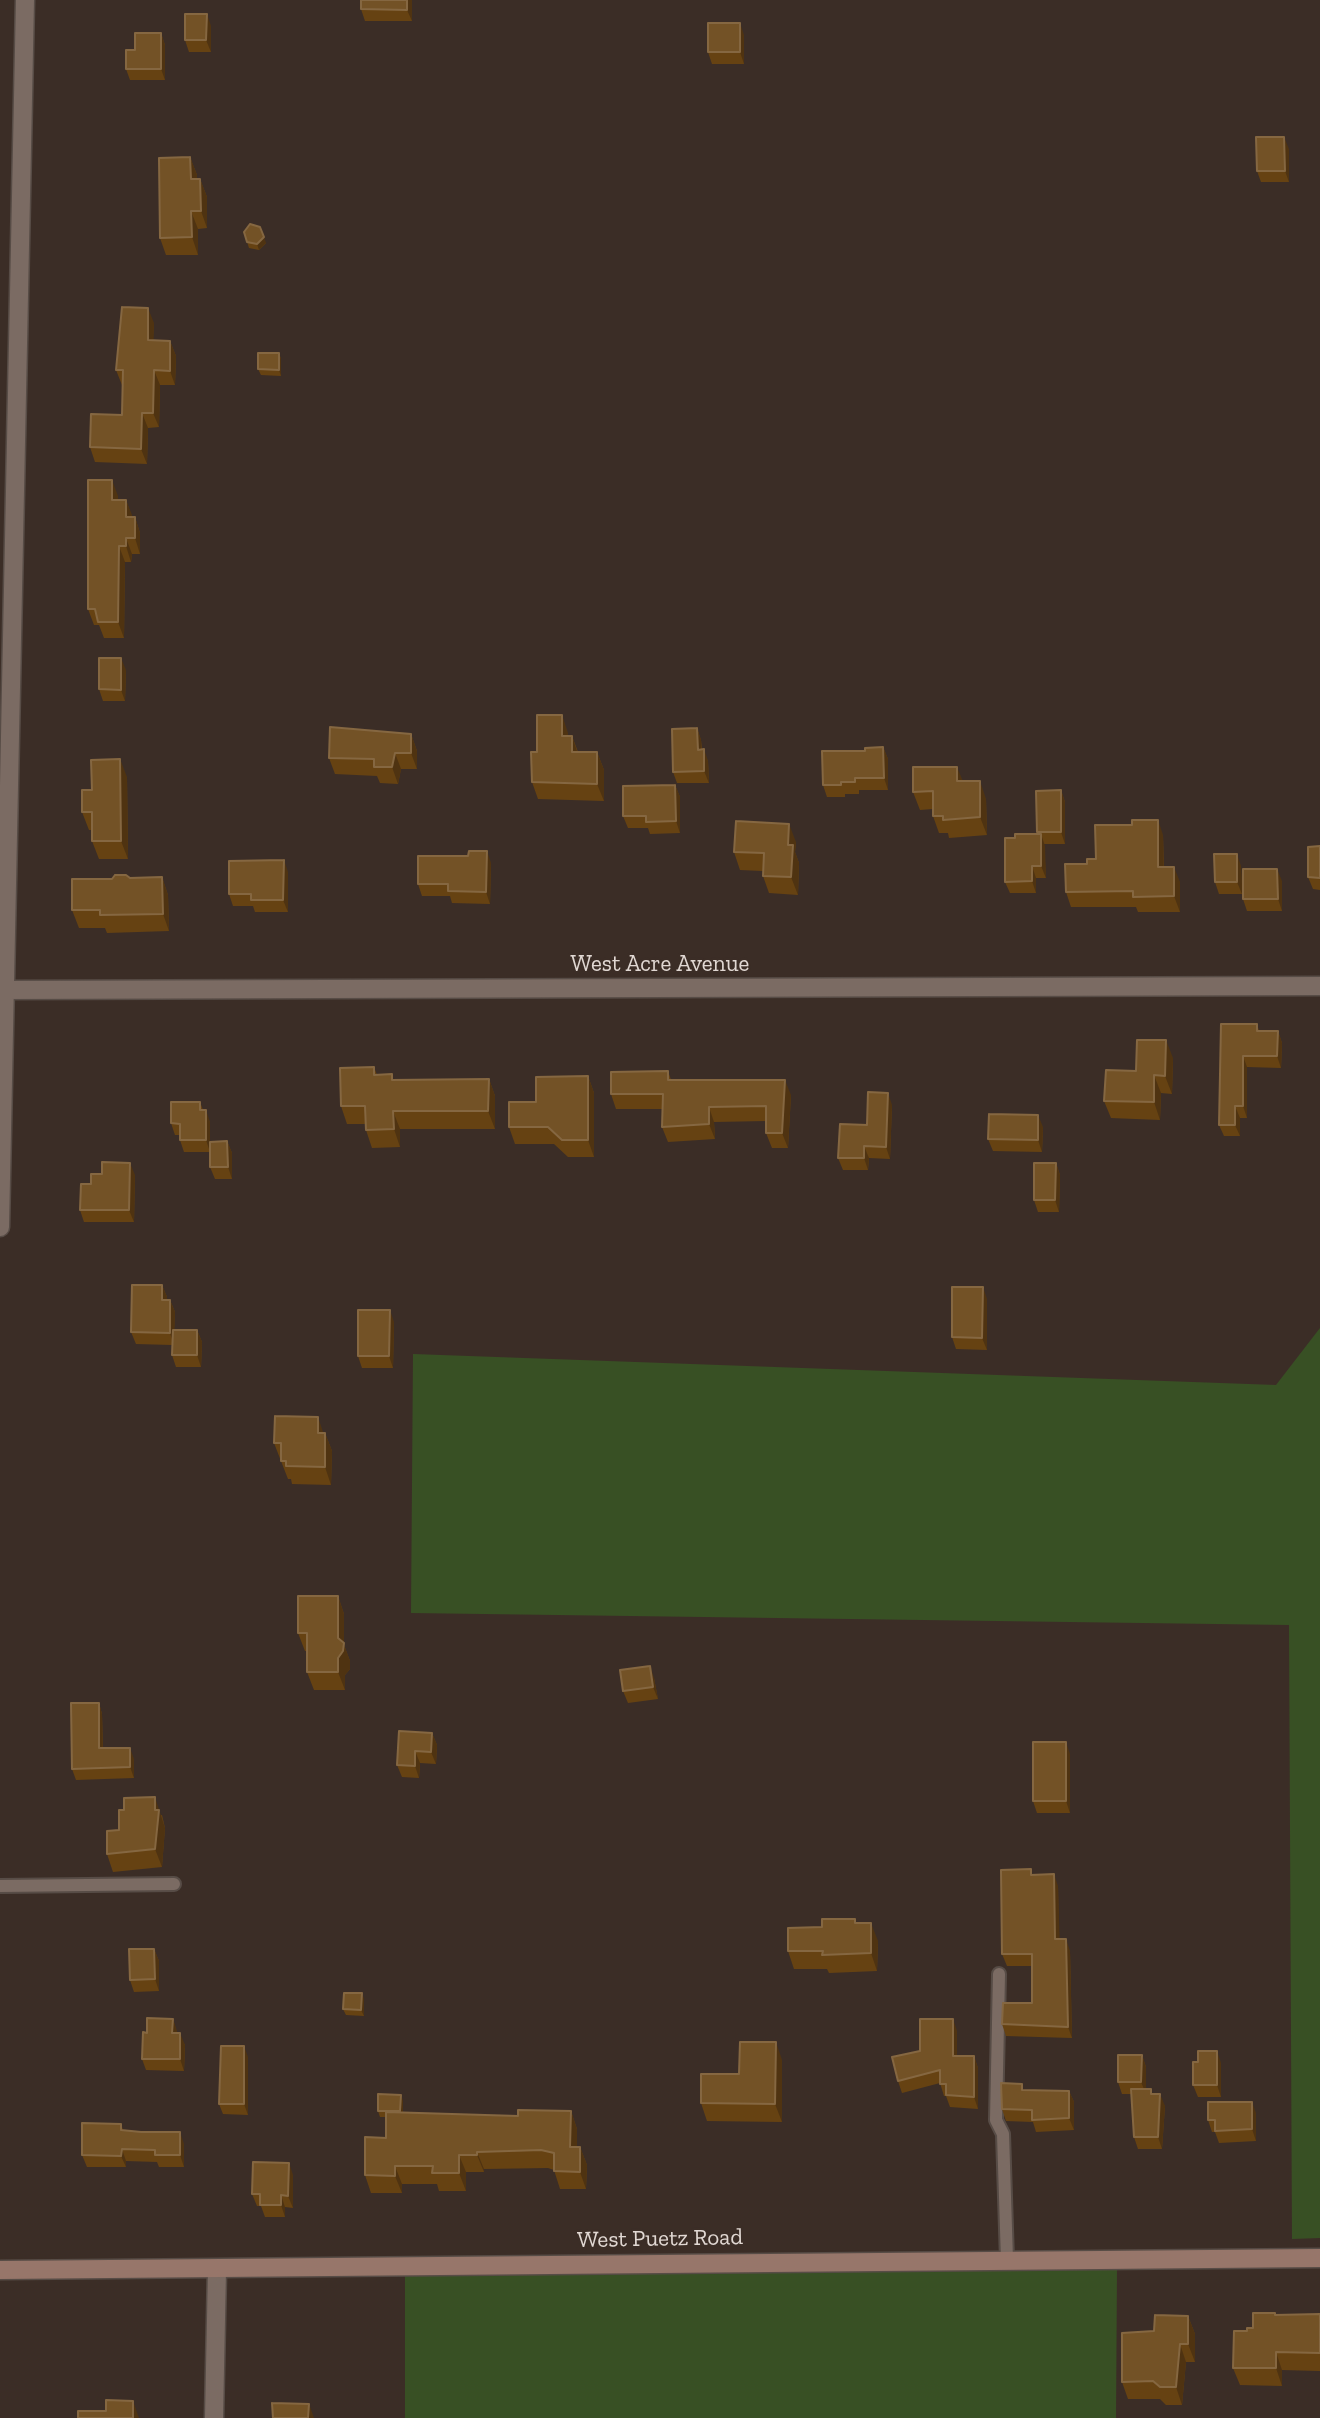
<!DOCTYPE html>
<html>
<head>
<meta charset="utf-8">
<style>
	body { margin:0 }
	canvas { display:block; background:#3b2d26 }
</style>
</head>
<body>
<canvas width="1320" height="2418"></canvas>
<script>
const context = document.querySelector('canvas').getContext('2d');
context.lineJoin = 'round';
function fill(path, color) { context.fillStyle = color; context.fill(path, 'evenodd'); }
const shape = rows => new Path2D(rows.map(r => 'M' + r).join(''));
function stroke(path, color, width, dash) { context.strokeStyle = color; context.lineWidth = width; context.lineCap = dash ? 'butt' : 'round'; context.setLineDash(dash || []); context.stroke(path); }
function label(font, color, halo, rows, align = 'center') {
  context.font = font + ' "Zilla Slab",serif'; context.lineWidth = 5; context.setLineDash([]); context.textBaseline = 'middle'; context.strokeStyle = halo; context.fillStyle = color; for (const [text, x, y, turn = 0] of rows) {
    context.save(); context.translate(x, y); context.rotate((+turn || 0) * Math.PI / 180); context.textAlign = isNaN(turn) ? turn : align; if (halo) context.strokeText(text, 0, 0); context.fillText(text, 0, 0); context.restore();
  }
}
fill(shape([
	[1320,1328,1320,2238,1292,2239,1289,1625,411,1613,413,1354,1276,1385],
	[1117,2267,1116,2418,405,2418,405,2274]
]), '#385024');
const lane = shape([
	[0,1886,174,1884],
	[999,1974,996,2120,1003,2134,1007,2260]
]);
const street = shape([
	[0,990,1320,986],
	[0,1227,25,0],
	[214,2418,217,2270]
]);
const secondary = shape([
	[0,2270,1320,2258]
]);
stroke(lane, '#574c46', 16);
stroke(street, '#574c46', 21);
stroke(secondary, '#574c46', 21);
stroke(lane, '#7b6b63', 12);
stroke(street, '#7b6b63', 18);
stroke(secondary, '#97766a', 18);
fill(shape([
	[412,0,412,21,365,21,361,9],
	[211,26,211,52,189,52,185,40],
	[161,33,165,45,165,80,130,80,126,69,135,50],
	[744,35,744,64,712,64,708,52],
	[1289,149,1289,182,1261,182,1257,171],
	[190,157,197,175,197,179,200,179,207,197,207,228,198,229,198,255,166,255,160,238],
	[244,232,266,243,259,250,249,248],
	[154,323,153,340,170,341,176,356,175,385,160,385,159,427,148,428,147,464,95,462,90,447,122,415,122,385,116,370],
	[279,353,281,359,281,376,261,375,258,369],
	[118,496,118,500,126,500,132,517,135,517,140,533,140,554,132,554,131,562,125,562,124,638,104,638,99,625,94,625,88,609],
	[126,670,125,701,103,701,99,689],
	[562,715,568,736,572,736,578,752,597,752,604,770,604,801,538,799,532,782,537,752],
	[697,728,701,740,702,749,708,761,709,783,677,783,673,772],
	[411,734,417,751,417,769,401,769,398,784,380,783,377,776,335,774,329,758],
	[883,747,888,759,888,790,859,790,859,794,845,794,845,797,827,797,823,785,865,751],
	[127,777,128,859,99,859,92,841,92,830,89,830,82,812],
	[962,781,986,799,987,835,949,838,948,833,939,833,933,816,933,809,920,810,913,792],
	[675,785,680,797,680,833,650,834,648,828,628,828,623,816],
	[1061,790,1065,802,1065,844,1044,844,1046,878,1036,878,1036,893,1010,893,1005,882,1015,838,1038,834,1037,832],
	[1163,835,1164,867,1180,882,1180,912,1138,912,1136,907,1071,907,1066,892,1087,864,1096,859],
	[796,842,795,852,799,863,798,895,769,893,763,876,763,871,740,870,734,852],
	[1320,846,1320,890,1313,889,1308,877],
	[491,863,490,904,452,903,450,896,422,896,418,884],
	[1241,866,1242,894,1219,894,1215,882],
	[288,872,288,912,255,912,253,906,233,906,229,894],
	[162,877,168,895,169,931,107,933,105,928,79,928,72,910,112,879],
	[1282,881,1282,911,1247,911,1243,899],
	[1221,1024,1257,1024,1259,1031,1278,1031,1282,1043,1281,1068,1247,1067,1247,1118,1240,1118,1240,1136,1224,1136,1219,1125],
	[1173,1058,1172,1094,1161,1093,1160,1120,1111,1118,1104,1101,1136,1071],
	[374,1067,377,1075,394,1080,489,1079,495,1096,495,1129,400,1129,400,1147,372,1148,366,1130,366,1124,347,1124,341,1106],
	[668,1071,671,1080,791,1095,788,1148,772,1148,766,1133,766,1121,714,1122,715,1139,668,1142,662,1127,663,1109,616,1109,611,1094],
	[588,1076,594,1093,594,1157,568,1157,554,1144,515,1144,509,1127,536,1102],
	[200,1102,203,1110,210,1122,210,1142,227,1141,232,1153,232,1179,215,1179,210,1167,210,1152,184,1152,180,1140,180,1135,175,1135,171,1123],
	[892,1105,890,1159,869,1158,868,1170,843,1170,838,1158,867,1125],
	[1043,1127,1042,1152,993,1151,988,1139],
	[1056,1163,1060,1175,1059,1212,1038,1212,1034,1200],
	[135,1175,134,1222,84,1222,80,1210,91,1184],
	[162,1285,167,1297,166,1300,170,1300,175,1312,174,1330,197,1330,202,1342,201,1367,176,1367,172,1355,172,1345,136,1344,131,1332],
	[987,1299,987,1350,956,1349,952,1337],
	[394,1322,393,1368,362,1368,358,1356],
	[325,1433,332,1451,331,1485,292,1484,291,1479,288,1479,274,1443],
	[338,1596,344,1614,344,1645,350,1661,350,1669,345,1675,345,1690,314,1690,307,1672,307,1651,305,1651,298,1633],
	[654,1678,658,1699,628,1703,623,1691],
	[99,1703,102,1714,103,1748,134,1759,134,1778,76,1780,72,1769],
	[432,1733,437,1745,436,1764,420,1763,419,1778,402,1777,397,1765],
	[1070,1754,1070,1813,1037,1813,1033,1801],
	[162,1815,165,1828,162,1867,113,1872,107,1854,119,1830],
	[1033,1875,1058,1886,1059,1939,1070,1951,1072,2038,1006,2036,1002,2024,1032,2003,1032,1966,1007,1966,1002,1954],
	[856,1923,878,1941,877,1971,829,1973,827,1969,794,1969,788,1951,822,1927],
	[154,1949,159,1961,159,1991,134,1992,130,1980],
	[364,1999,364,2016,346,2015,343,2009],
	[173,2019,177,2033,185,2045,184,2071,146,2070,142,2059,147,2033],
	[957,2031,957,2056,974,2056,978,2068,978,2109,950,2107,946,2096,944,2096,940,2083,902,2093,898,2081,920,2051],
	[1142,2055,1146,2067,1146,2089,1165,2106,1162,2149,1138,2149,1134,2137,1131,2094,1122,2094,1118,2082],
	[248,2057,248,2115,223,2114,219,2104],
	[782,2060,782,2122,707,2121,701,2103,739,2074],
	[1221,2063,1221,2097,1198,2097,1193,2085],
	[1069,2091,1074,2102,1074,2130,1036,2132,1033,2122,1006,2121,1002,2109],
	[403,2101,403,2113,518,2116,571,2111,577,2129,577,2147,580,2147,587,2165,586,2189,560,2189,554,2170,548,2168,484,2169,484,2172,466,2172,466,2191,439,2191,437,2184,402,2184,402,2193,371,2193,365,2175,386,2138,386,2117,380,2117,378,2111],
	[1256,2113,1256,2141,1219,2143,1215,2132,1212,2132,1208,2120],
	[121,2124,123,2130,184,2144,184,2167,159,2167,157,2162,126,2161,126,2167,87,2167,82,2155],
	[293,2175,293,2208,285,2207,285,2217,265,2217,261,2206,257,2206,252,2194],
	[1320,2314,1320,2371,1282,2370,1282,2386,1240,2385,1233,2368,1247,2331,1276,2315],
	[1188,2316,1195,2334,1195,2362,1186,2362,1182,2405,1166,2405,1160,2399,1128,2399,1122,2382,1154,2331]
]), '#664212');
fill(shape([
	[407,0,412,0,412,21,407,10],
	[207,14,211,26,211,52,206,40],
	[740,23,744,35,744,64,740,52],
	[161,33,165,45,165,80,161,69],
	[1284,137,1289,149,1289,182,1285,171],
	[190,157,197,175,197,197,191,179],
	[200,179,207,197,207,228,201,211],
	[191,211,198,229,198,255,192,237],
	[264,237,266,243,259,250,257,244],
	[148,308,154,323,153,355,148,340],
	[170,341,176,356,175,385,170,371],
	[279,353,281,359,281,376,279,370],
	[154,370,160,385,159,427,153,413],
	[142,413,148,428,147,464,141,449],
	[112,480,118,496,118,515,112,500],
	[126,500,132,515,132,533,126,517],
	[135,517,140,533,140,554,135,538],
	[126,538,132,554,131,562,126,546],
	[119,546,125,562,124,638,118,622],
	[121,658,126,670,125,701,121,690],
	[562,715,568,733,568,754,562,736],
	[697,728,701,740,702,762,698,750],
	[411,734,417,751,417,769,411,753],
	[572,736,578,754,572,752],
	[883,747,888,759,888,790,884,778],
	[704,749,708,761,709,783,704,771],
	[597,752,604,770,604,801,597,784],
	[395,753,401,769,398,784,392,767],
	[120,759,127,777,128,859,121,841],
	[957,767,964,784,957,781],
	[980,781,986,799,987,835,980,817],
	[675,785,680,797,680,833,676,821],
	[1061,790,1065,802,1065,844,1061,832],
	[1158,820,1163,835,1164,882,1158,867],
	[789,824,796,842,795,852,799,863,798,895,791,877,788,845],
	[1041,834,1045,846,1046,878,1041,866],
	[487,851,491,863,490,904,486,892],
	[1237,854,1241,866,1242,894,1237,882],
	[284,860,288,872,288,912,283,900],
	[1032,866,1036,878,1036,893,1032,881],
	[1174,867,1180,882,1180,912,1174,896],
	[1277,869,1282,881,1282,911,1278,899],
	[162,877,168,895,169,931,163,914],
	[1278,1031,1282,1043,1281,1068,1277,1056],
	[1166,1040,1173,1058,1172,1094,1165,1076],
	[1243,1056,1247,1067,1247,1118,1243,1106],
	[1154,1075,1161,1093,1160,1120,1154,1102],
	[588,1076,594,1093,594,1157,588,1140],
	[489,1079,495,1096,495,1129,488,1111],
	[785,1080,791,1095,788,1148,782,1133],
	[888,1093,892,1105,890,1159,886,1147],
	[1235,1106,1240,1118,1240,1136,1235,1125],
	[709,1107,714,1122,715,1139,709,1124],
	[206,1110,210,1122,210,1152,206,1140],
	[393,1111,400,1129,400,1147,394,1129],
	[1038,1115,1043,1127,1042,1152,1038,1140],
	[227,1141,232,1153,232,1179,228,1167],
	[864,1146,869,1158,868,1170,864,1158],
	[130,1163,135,1175,134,1222,129,1210],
	[1056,1163,1060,1175,1059,1212,1055,1200],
	[162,1285,167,1297,166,1312,162,1300],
	[983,1287,987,1299,987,1350,982,1338],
	[170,1300,175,1312,174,1345,170,1333],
	[390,1310,394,1322,393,1368,389,1356],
	[197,1330,202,1342,201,1367,197,1355],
	[318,1417,324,1435,318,1433],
	[325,1433,332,1451,331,1485,325,1467],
	[338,1596,344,1614,344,1645,350,1661,350,1669,345,1675,345,1690,338,1672],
	[650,1666,654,1678,658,1699,653,1687],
	[99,1703,102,1714,103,1759,99,1748],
	[432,1733,437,1745,436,1764,431,1752],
	[1066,1742,1070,1754,1070,1813,1066,1801],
	[130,1748,134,1759,134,1778,130,1767],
	[415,1751,420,1763,419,1778,415,1766],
	[155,1797,165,1828,162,1867,155,1849],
	[1054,1874,1058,1886,1060,1951,1055,1939],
	[871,1923,878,1941,877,1971,871,1953],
	[1066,1939,1070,1951,1072,2038,1068,2027],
	[154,1949,159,1961,159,1991,155,1979],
	[362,1993,364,1999,364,2016,361,2010],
	[173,2019,177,2031,177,2045,172,2033],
	[953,2019,957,2031,957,2068,953,2056],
	[180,2033,185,2045,184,2071,180,2059],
	[776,2042,782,2060,782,2122,775,2104],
	[244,2046,248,2057,248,2115,244,2104],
	[1217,2051,1221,2063,1221,2097,1217,2085],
	[1142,2055,1146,2067,1146,2094,1141,2082],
	[974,2056,978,2068,978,2109,974,2097],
	[1069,2091,1074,2102,1074,2130,1069,2118],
	[1160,2094,1165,2106,1162,2149,1158,2137],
	[401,2095,403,2101,403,2117,400,2111],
	[1252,2102,1256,2113,1256,2141,1252,2129],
	[571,2111,577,2129,577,2165,570,2147],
	[180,2132,184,2144,184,2167,180,2155],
	[580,2147,587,2165,586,2189,580,2172],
	[122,2149,126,2161,126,2167,121,2156],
	[477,2152,484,2169,484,2172,477,2155],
	[459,2155,466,2172,466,2191,459,2173],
	[289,2163,293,2175,293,2208,288,2196],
	[395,2166,402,2184,402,2193,395,2176],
	[281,2195,285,2207,285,2217,281,2205],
	[1188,2316,1195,2334,1195,2362,1188,2344],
	[1180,2344,1186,2362,1182,2405,1176,2387],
	[1276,2352,1282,2370,1282,2386,1276,2368],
	[133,2401,139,2418,133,2418],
	[309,2404,314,2418,308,2418]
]), '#4f3311');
const building = shape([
	[361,0,407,0,407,10,361,9,361,0],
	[185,14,207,14,206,40,185,40,185,14],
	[708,23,740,23,740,52,708,52,708,23],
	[135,33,161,33,161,69,126,69,126,50,135,50,135,33],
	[1256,137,1284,137,1285,171,1257,171,1256,137],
	[190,157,191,179,200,179,201,211,191,211,192,237,160,238,159,158,190,157],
	[250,224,260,227,264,237,257,244,247,242,244,232,250,224],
	[122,307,148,308,148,340,170,341,170,371,154,370,153,413,142,413,141,449,90,447,91,414,122,415,123,370,116,370,122,307],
	[258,353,279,353,279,370,258,369,258,353],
	[88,480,112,480,112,500,126,500,126,517,135,517,135,538,126,538,126,546,119,546,118,622,98,622,95,609,88,609,88,480],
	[99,658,121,658,121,690,99,689,99,658],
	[537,715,562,715,562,736,572,736,572,752,597,752,597,784,532,782,531,752,537,752,537,715],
	[330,727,411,734,411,753,395,753,392,767,374,767,374,759,329,758,330,727],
	[697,728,698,750,704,749,704,771,673,772,672,729,697,728],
	[883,747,884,778,855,778,855,782,841,782,841,785,823,785,822,751,865,751,865,748,883,747],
	[120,759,121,841,92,841,92,812,82,812,82,790,92,790,91,760,120,759],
	[913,767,957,767,957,781,980,781,980,817,943,820,943,816,933,816,933,791,913,792,913,767],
	[675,785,676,821,646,822,646,816,623,816,623,786,675,785],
	[1061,790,1061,832,1037,832,1036,791,1061,790],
	[1132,820,1158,820,1158,867,1174,867,1174,896,1133,897,1133,891,1066,892,1065,864,1087,864,1087,859,1096,859,1095,825,1132,825,1132,820],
	[736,821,789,824,788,845,793,845,791,877,763,876,764,853,734,852,736,821],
	[1015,834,1041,834,1041,866,1032,866,1032,881,1005,882,1005,838,1015,838,1015,834],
	[1320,846,1320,878,1308,877,1308,847,1320,846],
	[469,851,487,851,486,892,448,891,448,884,418,884,418,856,468,856,469,851],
	[1214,854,1237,854,1237,882,1215,882,1214,854],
	[284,860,283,900,251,900,251,894,229,894,229,861,284,860],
	[1243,869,1277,869,1278,899,1243,899,1243,869],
	[115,875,126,875,130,878,162,877,163,914,100,915,100,910,72,910,72,879,112,879,115,875],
	[1221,1024,1257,1024,1257,1031,1278,1031,1277,1056,1243,1056,1243,1106,1235,1106,1235,1125,1219,1125,1221,1024],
	[1137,1040,1166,1040,1165,1076,1154,1075,1154,1102,1104,1101,1106,1070,1136,1071,1137,1040],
	[374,1067,374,1075,392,1074,392,1080,489,1079,488,1111,393,1111,394,1129,366,1130,365,1106,341,1106,340,1068,374,1067],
	[668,1071,668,1080,785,1080,782,1133,766,1133,766,1106,709,1107,709,1124,662,1127,663,1094,611,1094,611,1072,668,1071],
	[588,1076,588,1140,562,1140,548,1127,509,1127,509,1102,536,1102,536,1077,588,1076],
	[868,1092,888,1093,886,1147,864,1146,864,1158,838,1158,840,1124,867,1125,868,1092],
	[171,1102,200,1102,200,1110,206,1110,206,1140,180,1140,180,1124,171,1123,171,1102],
	[989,1114,1038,1115,1038,1140,988,1139,989,1114],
	[227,1141,228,1167,210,1167,210,1142,227,1141],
	[102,1162,130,1163,129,1210,80,1210,81,1184,91,1184,91,1174,102,1174,102,1162],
	[1034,1163,1056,1163,1055,1200,1034,1200,1034,1163],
	[132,1285,162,1285,162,1300,170,1300,170,1333,131,1332,132,1285],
	[952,1287,983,1287,982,1338,952,1337,952,1287],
	[358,1310,390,1310,389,1356,358,1356,358,1310],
	[173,1330,197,1330,197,1355,172,1355,173,1330],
	[275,1416,318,1417,318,1433,325,1433,325,1467,286,1466,286,1461,281,1461,281,1443,274,1443,275,1416],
	[298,1596,338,1596,338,1638,344,1643,343,1651,338,1658,338,1672,307,1672,307,1633,298,1633,298,1596],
	[650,1666,653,1687,623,1691,620,1670,650,1666],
	[71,1703,99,1703,99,1748,130,1748,130,1767,72,1769,71,1703],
	[399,1731,432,1733,431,1752,415,1751,415,1766,397,1765,399,1731],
	[1033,1742,1066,1742,1066,1801,1033,1801,1033,1742],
	[155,1797,155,1810,159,1810,155,1849,107,1854,107,1831,119,1830,119,1810,124,1810,124,1798,155,1797],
	[1031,1869,1031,1875,1054,1874,1055,1939,1066,1939,1068,2027,1002,2024,1003,2003,1032,2003,1032,1954,1002,1954,1001,1870,1031,1869],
	[822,1919,855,1919,855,1923,871,1923,871,1953,822,1955,823,1951,788,1951,788,1928,822,1927,822,1919],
	[129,1949,154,1949,155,1979,130,1980,129,1949],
	[344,1993,362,1993,361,2010,343,2009,344,1993],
	[147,2018,173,2019,172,2033,180,2033,180,2059,142,2059,143,2032,147,2033,147,2018],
	[920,2019,953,2019,953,2056,974,2056,974,2097,946,2095,946,2084,940,2084,940,2070,898,2081,892,2057,920,2051,920,2019],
	[740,2042,776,2042,775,2104,701,2103,701,2074,739,2074,740,2042],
	[221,2046,244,2046,244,2104,219,2104,221,2046],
	[1198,2051,1217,2051,1217,2085,1193,2085,1193,2062,1198,2062,1198,2051],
	[1118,2055,1142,2055,1141,2082,1118,2082,1118,2055],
	[1001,2083,1022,2084,1022,2090,1069,2091,1069,2118,1032,2120,1032,2110,1002,2109,1001,2083],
	[1131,2089,1151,2089,1151,2094,1160,2094,1158,2137,1134,2137,1131,2089],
	[378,2094,401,2095,400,2111,378,2111,378,2094],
	[1208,2102,1252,2102,1252,2129,1215,2131,1215,2120,1208,2120,1208,2102],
	[518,2110,571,2111,570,2147,580,2147,580,2172,554,2171,554,2153,541,2150,477,2152,477,2155,459,2155,459,2173,432,2173,433,2166,395,2166,395,2176,365,2175,365,2137,386,2138,386,2112,518,2116,518,2110],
	[82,2123,121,2124,121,2130,141,2132,180,2132,180,2155,155,2155,155,2150,122,2149,121,2156,82,2155,82,2123],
	[253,2162,289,2163,288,2196,281,2195,281,2205,260,2205,260,2194,252,2194,253,2162],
	[1253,2313,1275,2313,1275,2315,1320,2314,1320,2353,1276,2352,1276,2368,1233,2368,1234,2331,1247,2331,1247,2328,1253,2328,1253,2313],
	[1155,2315,1188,2316,1188,2344,1180,2344,1176,2387,1160,2387,1153,2381,1122,2382,1122,2333,1154,2331,1155,2315],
	[106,2400,133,2401,133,2418,78,2418,78,2411,106,2411,106,2400],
	[272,2403,309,2404,308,2418,273,2418,272,2403]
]);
fill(building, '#735226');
stroke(building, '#856741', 2);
label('23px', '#e1d8d3', '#3b2d26', [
	["West Acre Avenue",660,964],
	["West Puetz Road",660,2239,-1]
]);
</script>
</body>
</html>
